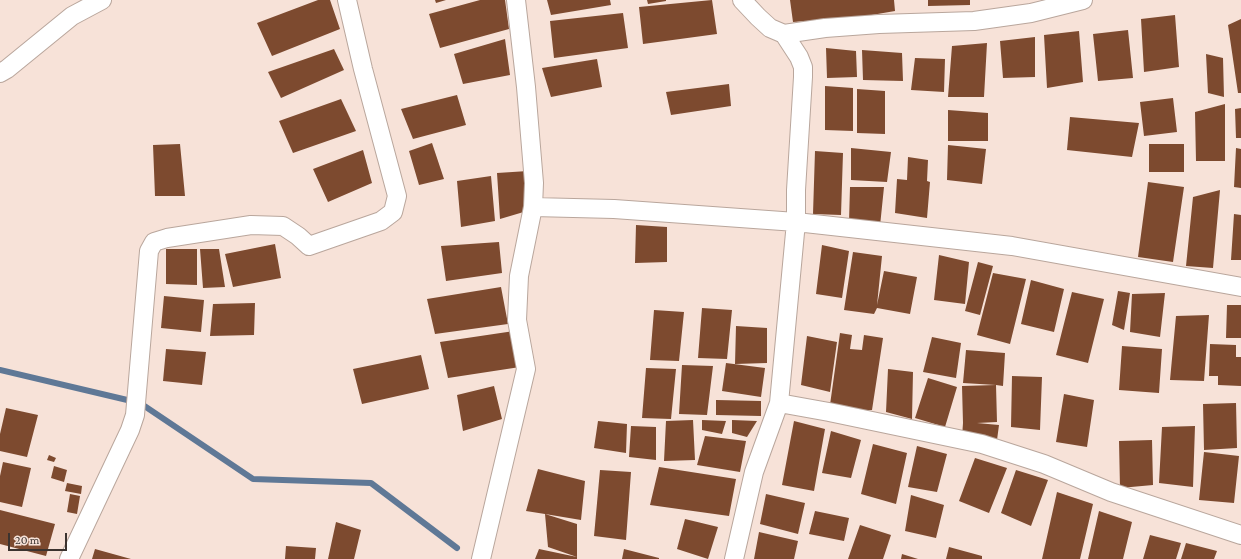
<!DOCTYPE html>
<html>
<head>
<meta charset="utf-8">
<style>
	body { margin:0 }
	#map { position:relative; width:1241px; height:559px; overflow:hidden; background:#f7e2d8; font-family:"Crimson Pro",serif }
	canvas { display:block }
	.scale { position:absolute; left:8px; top:533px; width:59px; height:18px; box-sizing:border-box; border:2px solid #3b332f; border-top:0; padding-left:5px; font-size:12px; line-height:14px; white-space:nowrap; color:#3b332f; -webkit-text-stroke:3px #f7e2d8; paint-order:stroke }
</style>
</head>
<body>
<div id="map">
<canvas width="1241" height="559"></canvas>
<div class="scale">20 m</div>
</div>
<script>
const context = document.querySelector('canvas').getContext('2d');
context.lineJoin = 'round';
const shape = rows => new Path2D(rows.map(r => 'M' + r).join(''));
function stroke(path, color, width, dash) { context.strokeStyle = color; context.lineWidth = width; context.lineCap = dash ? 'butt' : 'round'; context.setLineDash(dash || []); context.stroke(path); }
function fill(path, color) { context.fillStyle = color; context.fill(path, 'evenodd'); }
stroke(shape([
	[0,370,140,403,253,479,371,483,457,548]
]), '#5f7896', 6);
fill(shape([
	[318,0,330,0,340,29,272,56,257,23],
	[435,0,446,0,436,3],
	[480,0,505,0,509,29,440,48,429,14],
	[547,0,610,0,611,5,551,15],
	[647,0,666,0,666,1,648,4],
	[712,0,717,34,643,44,639,7],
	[790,0,894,0,895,11,860,17,793,22],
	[928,0,970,0,970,5,928,6],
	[623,13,628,48,554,58,550,21],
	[1175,15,1179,67,1144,72,1141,19],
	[1241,19,1241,93,1238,93,1228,25],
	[1128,30,1133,78,1098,81,1093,34],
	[1079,31,1083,82,1047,88,1044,35],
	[1035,37,1035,77,1003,78,1000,41],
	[505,39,510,75,463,84,454,54],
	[987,43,984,97,948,97,952,46],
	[826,48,856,51,857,77,827,78],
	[334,49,344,70,281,98,268,72],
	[862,50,902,53,903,81,863,80],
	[1206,54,1223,58,1224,97,1208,93],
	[915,58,945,59,944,92,911,90],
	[597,59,602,87,551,97,542,68],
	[729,84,731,106,671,115,666,92],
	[825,86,853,88,853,131,825,130],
	[857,89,885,91,885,134,857,133],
	[457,95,466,125,413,139,401,109],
	[1173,98,1177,132,1144,136,1140,102],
	[341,99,356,131,293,153,279,121],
	[1225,104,1225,161,1196,161,1195,112],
	[1241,108,1241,138,1236,138,1235,109],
	[948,110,988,113,988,141,948,141],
	[1070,117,1139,123,1132,157,1067,150],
	[432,143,444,179,419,185,409,151],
	[180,144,185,196,155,196,153,145],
	[1149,144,1184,144,1184,172,1149,172],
	[948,145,986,149,982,184,947,180],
	[851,148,891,152,887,182,851,180],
	[1236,148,1241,149,1241,188,1234,187],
	[363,150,372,183,328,202,313,169],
	[815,151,843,153,841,215,813,214],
	[908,157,928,160,927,181,930,182,927,218,895,213,897,179,907,180],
	[528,171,527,211,500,219,497,173],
	[491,176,495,221,461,227,457,181],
	[1148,182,1184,187,1173,262,1138,257],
	[850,187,884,187,880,226,849,222],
	[1220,190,1213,268,1186,266,1193,197],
	[1234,214,1241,215,1241,260,1231,260],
	[636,225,667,227,667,262,635,263],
	[499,242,502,273,446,281,441,246],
	[275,244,281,278,233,287,225,254],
	[822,245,849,251,842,298,816,294],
	[166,249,197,249,197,285,166,284],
	[200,249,219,249,225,287,203,288],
	[853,252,882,256,877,305,884,271,917,277,910,314,877,308,874,314,844,310],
	[939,255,969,262,965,304,934,300],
	[978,262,993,266,980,315,965,311],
	[993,273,1026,279,1010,344,977,335],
	[1031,280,1064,289,1054,332,1021,324],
	[501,287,508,324,435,334,427,299],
	[1118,291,1130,293,1124,330,1112,325],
	[1072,292,1104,299,1088,363,1056,355],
	[1165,293,1160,337,1130,332,1132,294],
	[164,296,204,300,201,332,161,328],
	[255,303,254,335,210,336,213,304],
	[1227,305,1241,305,1241,338,1226,338],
	[702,308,732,310,727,359,698,358],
	[654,310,684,312,679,361,650,360],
	[1209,315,1204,381,1170,380,1176,316],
	[736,326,767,328,767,363,735,364],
	[514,331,520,367,448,378,440,342],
	[840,333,852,335,850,349,862,350,864,335,883,338,872,410,829,412],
	[807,336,837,342,830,392,801,385],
	[932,337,961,343,956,378,923,372],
	[1210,344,1236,345,1236,357,1241,357,1241,386,1218,385,1218,376,1209,376],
	[1122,346,1162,349,1159,393,1119,390],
	[166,349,206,352,202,385,163,381],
	[966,350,1005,353,1003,386,996,385,997,422,977,423,999,425,997,440,962,437,963,423,962,386,996,385,963,383],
	[421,355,429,389,362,404,353,369],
	[726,363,765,368,761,397,722,391],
	[682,365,713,366,707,415,679,414],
	[646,368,676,369,671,419,642,418],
	[888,369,913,372,912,419,886,412],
	[1012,376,1042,377,1040,430,1011,427],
	[928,378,957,387,945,427,915,418],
	[494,386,502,419,463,431,457,395],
	[1064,394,1094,400,1087,447,1056,442],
	[716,400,761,401,761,416,716,415],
	[1236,403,1237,448,1204,450,1203,404],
	[6,408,38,415,27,457,0,451,0,434],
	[693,420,695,460,664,461,666,421],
	[702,420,726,421,722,434,702,430],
	[732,420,757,421,747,437,732,433],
	[598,421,627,424,626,453,594,448],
	[794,421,825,429,814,491,782,485],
	[631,426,656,427,656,460,629,457],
	[1195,426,1193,487,1159,483,1162,427],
	[831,431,861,440,851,478,822,473],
	[705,436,746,441,740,472,697,465],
	[1152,440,1153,485,1120,488,1119,441],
	[873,444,907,453,896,504,861,494],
	[917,446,947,454,937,492,908,487],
	[1204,452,1239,456,1234,503,1199,500],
	[49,455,56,458,54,462,47,460],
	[975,458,1007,468,989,513,959,501],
	[3,462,31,468,22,507,0,502,0,476],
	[54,466,67,470,64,482,51,478],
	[659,467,736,479,729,516,650,505],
	[538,469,585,481,581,520,545,514,577,524,577,559,535,559,539,549,577,557,548,547,545,514,526,511],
	[600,470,631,472,626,540,594,536],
	[1016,470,1048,480,1031,526,1001,513],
	[67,483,82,486,81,494,65,491],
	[1057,492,1093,504,1080,559,1042,559],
	[70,494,80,496,77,514,67,512],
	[766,494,805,503,798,534,760,524],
	[911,495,944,505,936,538,905,531],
	[0,510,55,524,46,556,0,544],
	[815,511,849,518,844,541,809,534],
	[1099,511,1132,522,1123,559,1088,559],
	[685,519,718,527,708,559,677,549],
	[336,522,361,530,354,559,328,559],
	[860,525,891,535,883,559,848,559],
	[759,532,798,541,794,559,754,559],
	[1150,535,1181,543,1176,559,1143,559],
	[1186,543,1217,551,1214,559,1181,559],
	[286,546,316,548,315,559,285,559],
	[949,547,982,556,982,559,946,559],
	[95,549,131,559,92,559],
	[624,549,659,558,659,559,622,559],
	[902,554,918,559,901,559]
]), '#7d4a2f');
const minor = shape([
	[784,34,825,28,879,24,974,21,1031,13,1083,0],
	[0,73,7,69,72,16,102,0],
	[533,207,614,209,796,222,1012,246,1241,287],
	[779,403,829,412,982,444,1044,464,1111,492,1241,535],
	[69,559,130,430,135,415,149,251,154,242,167,238,251,225,283,226,298,236,309,246,381,221,393,212,397,196,363,69,347,0],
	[481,559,526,369,517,320,519,276,533,207,534,183,526,87,516,0],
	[734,559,754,472,779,403,796,222,796,190,803,77,803,67,799,57,784,34,770,28,758,17,742,0]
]);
stroke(minor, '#b9a69c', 20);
stroke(minor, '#fff', 18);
</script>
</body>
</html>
